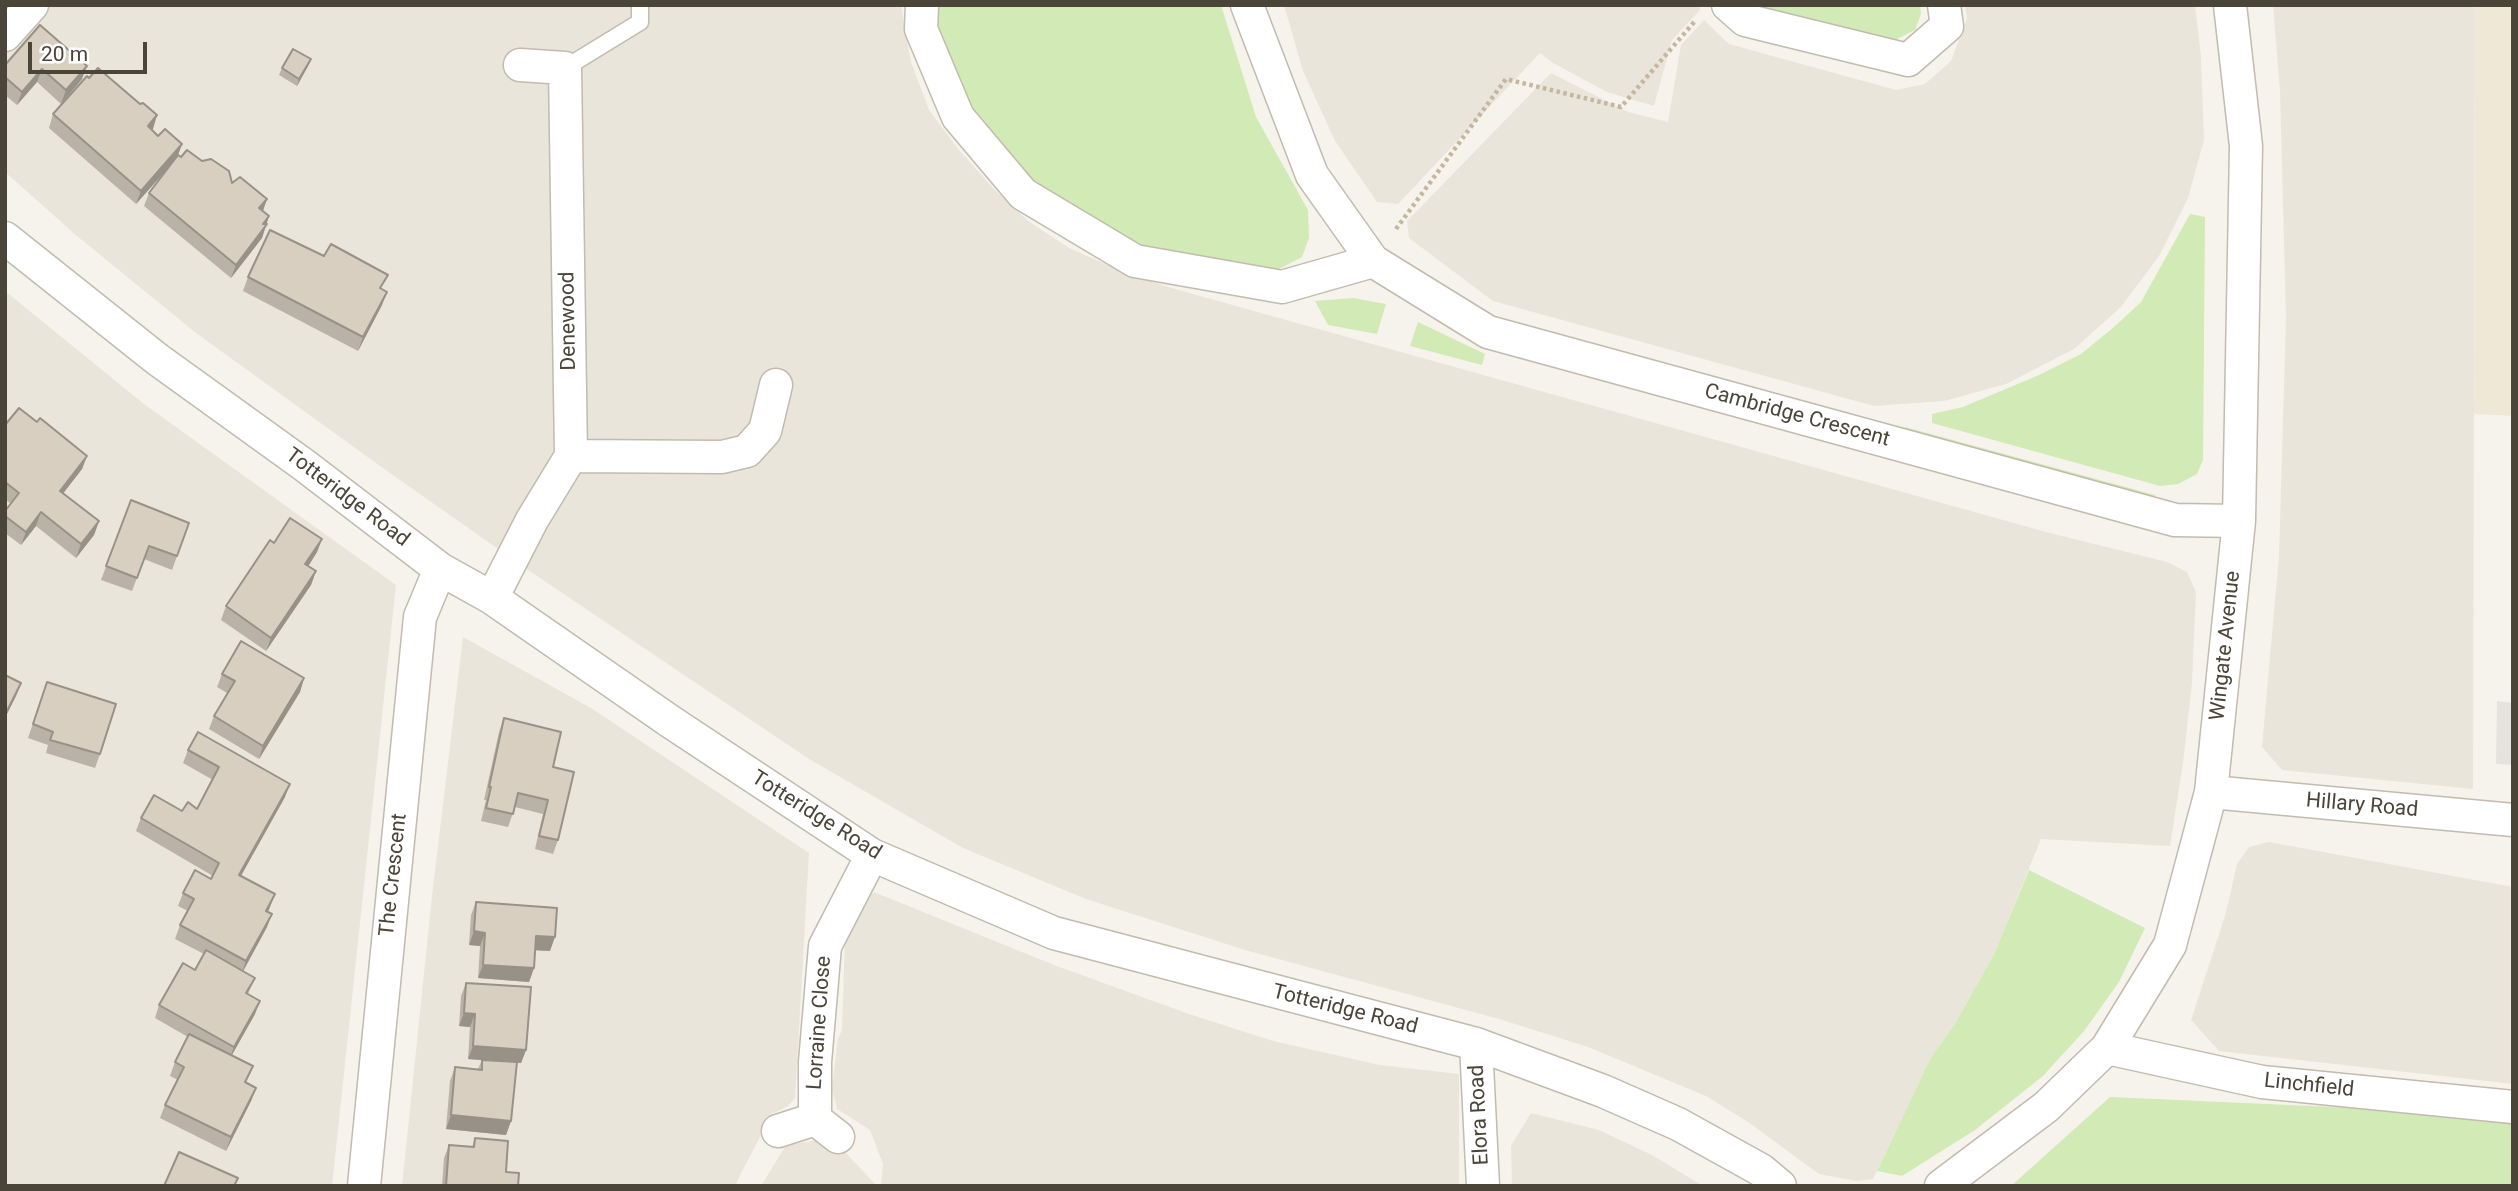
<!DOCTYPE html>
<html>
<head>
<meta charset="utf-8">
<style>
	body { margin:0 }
	#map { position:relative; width:2518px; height:1191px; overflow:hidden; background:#f6f3ec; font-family:Roboto,sans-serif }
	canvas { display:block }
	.frame { position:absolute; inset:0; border:7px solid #4b4439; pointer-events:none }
	.scale { position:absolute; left:28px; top:42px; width:119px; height:32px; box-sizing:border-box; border:4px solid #4b4439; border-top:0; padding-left:9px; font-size:21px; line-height:24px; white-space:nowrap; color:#4b4439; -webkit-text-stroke:5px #fff; paint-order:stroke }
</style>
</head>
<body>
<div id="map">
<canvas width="2518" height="1191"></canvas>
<div class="frame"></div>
<div class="scale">20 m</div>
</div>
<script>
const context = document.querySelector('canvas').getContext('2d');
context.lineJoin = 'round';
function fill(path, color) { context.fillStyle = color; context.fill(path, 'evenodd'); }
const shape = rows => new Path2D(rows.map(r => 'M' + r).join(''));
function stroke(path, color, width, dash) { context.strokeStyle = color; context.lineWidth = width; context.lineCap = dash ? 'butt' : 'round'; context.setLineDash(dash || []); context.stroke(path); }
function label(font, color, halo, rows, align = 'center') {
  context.font = font + ' Roboto,sans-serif'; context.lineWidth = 5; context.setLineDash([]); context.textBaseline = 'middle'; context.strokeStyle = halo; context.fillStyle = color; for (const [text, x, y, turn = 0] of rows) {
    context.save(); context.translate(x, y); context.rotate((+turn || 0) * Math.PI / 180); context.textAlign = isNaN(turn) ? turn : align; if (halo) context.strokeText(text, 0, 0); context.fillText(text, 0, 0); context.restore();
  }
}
fill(shape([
	[5,5,901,5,911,62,929,110,959,150,993,188,1028,221,1069,248,1119,270,1168,287,2046,532,2167,562,2187,572,2196,592,2192,683,2183,763,2170,846,2041,839,1994,954,1956,1022,1930,1059,1873,1179,1856,1181,1819,1174,1748,1122,1706,1096,1588,1047,1499,1019,1245,950,1086,899,963,848,809,759,531,572,387,471,196,333,77,236,5,172],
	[1284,5,1699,5,1700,10,1672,40,1654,106,1607,92,1553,63,1540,53,1398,204,1377,202,1335,141,1303,71],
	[1965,5,2195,5,2201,57,2204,140,2188,198,2159,256,2121,307,2074,349,2006,384,1944,401,1874,406,1493,301,1409,238,1407,221,1551,73,1628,112,1668,122,1681,45,1704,20,1729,44,1896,90,1925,84,1951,61,1967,18],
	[2273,5,2475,5,2473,789,2282,770,2262,747,2279,556,2286,318,2280,91],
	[5,291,144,404,396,585,332,1186,5,1186],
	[463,637,591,708,809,853,795,1098,788,1106,772,1114,737,1181,736,1186,402,1186,432,896],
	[2269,842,2513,887,2513,1084,2219,1051,2191,1020,2225,916,2237,864,2249,847],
	[874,892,1054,965,1189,1014,1273,1041,1380,1065,1459,1074,1459,1186,881,1186,883,1164,870,1130,837,1109,832,1089,838,1039,842,1030,845,938,865,901],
	[1531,1113,1599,1130,1652,1155,1703,1186,1512,1186,1511,1146],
	[818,1140,847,1154,877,1186,761,1186,786,1145]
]), '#eae5da');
fill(shape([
	[2475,5,2513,5,2513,416,2474,414]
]), '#efe8d6');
fill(shape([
	[927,5,1221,5,1256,117,1308,210,1309,238,1302,257,1279,269,1232,274,1081,228,1008,172,958,104],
	[1734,5,1920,5,1921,14,1915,30,1885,45],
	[2190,214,2205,217,2203,460,2197,474,2178,484,2160,486,1932,423,1932,414,1963,407,2039,375,2081,354,2114,327,2141,302],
	[1353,298,1386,304,1377,334,1328,325,1315,301],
	[1418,322,1485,354,1482,365,1410,346],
	[1905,427,2155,495,2153,505,1902,435],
	[2029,870,2145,928,2119,982,2084,1031,2043,1076,1975,1130,1902,1176,1877,1171,1930,1059,1956,1022,1994,954],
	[2110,1097,2513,1115,2513,1186,2011,1186]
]), '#d2eab5');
fill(shape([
	[2497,701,2513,703,2513,765,2496,764]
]), '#e5e3e0');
const service = shape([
	[565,68,640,22,640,5]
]);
const minor = shape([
	[922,5,921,29,958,117,1023,194,1135,261,1282,287,1373,261],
	[1247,5,1312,175,1373,261,1488,332,2175,520,2239,521],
	[1728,5,1745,20,1908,60,1947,26,1944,5],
	[5,35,32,5],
	[5,238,157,359,304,465,440,569,492,598,671,722,872,855,1054,933,1476,1044,1603,1091,1678,1124,1761,1170,1780,1186],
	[571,456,722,457,747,451,765,431,776,385],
	[492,598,532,520,571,456,565,68,520,65],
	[2211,792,2513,820],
	[1476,1044,1483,1186],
	[2107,1048,2262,1082,2513,1107],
	[815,1119,815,1062,825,946,872,855],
	[815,1119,838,1137],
	[778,1131,815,1119],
	[364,1186,420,617,440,569],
	[1941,1186,2046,1107,2107,1048,2170,945,2211,792,2239,521,2246,146,2230,5]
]);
stroke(service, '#c2bbae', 19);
stroke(minor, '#c2bbae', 35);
stroke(shape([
	[1396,229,1506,79,1621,107,1695,21]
]), '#c4b79f', 4.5, [3.5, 3.5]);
stroke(service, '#fff', 16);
stroke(minor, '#fff', 32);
fill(shape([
	[40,25,82,79,61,104,37,82,17,105,5,95,5,65],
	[308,66,297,86,279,75,282,68],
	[140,104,157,115,152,130,158,136,182,144,178,155,181,157,202,161,232,183,267,199,263,211,269,216,262,238,231,278,144,206,149,193,169,167,136,204,49,128,53,114],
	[248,277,382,289,382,305,358,351,243,291],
	[37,422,87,456,82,469,63,493,99,521,94,535,76,558,36,526,21,545,5,533,5,511,11,504,5,499,5,425],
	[131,500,189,523,172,570,144,559,132,591,101,580],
	[322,539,317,552,308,566,316,571,311,585,266,651,221,620,226,606,274,543],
	[222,674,304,678,300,692,259,759,209,729,214,716,227,693,217,687],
	[47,682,100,754,95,768,46,753,48,745,28,738],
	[504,718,553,767,558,840,553,854,535,849,543,814,515,807,508,827,481,821,486,800,484,800,499,732],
	[188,750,285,797,241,876,270,907,268,912,267,927,243,971,255,978,248,994,255,1014,232,1055,246,1083,256,1088,251,1101,226,1151,160,1118,165,1105,178,1080,170,1076,175,1062,188,1037,155,1018,159,1005,195,970,204,954,175,939,180,925,188,911,178,906,183,893,211,879,213,876,136,831,141,818,197,809,213,780,183,763],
	[476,902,550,951,535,950,534,968,529,982,478,978,480,946,469,945,471,915],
	[466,983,526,1050,521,1063,517,1063,511,1121,506,1135,446,1129,450,1081,455,1067,478,1069,482,1060,468,1059,470,1027,459,1026,461,996],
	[475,1138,506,1172,518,1186,442,1186,444,1158,449,1145,472,1147]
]), '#bab2a6');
fill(shape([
	[311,59,308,66,297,86,299,79],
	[87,66,82,79,61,104,66,90],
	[42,69,37,82,17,105,22,92],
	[157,115,153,129,143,140,148,126],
	[182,144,177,158,136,204,141,191],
	[267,199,262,213,259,208],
	[269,216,262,238,231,278,236,265,263,224],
	[387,292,382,305,358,351,363,337],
	[87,456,82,469,55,504,60,491],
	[41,512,36,526,21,545,26,532],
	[99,521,94,535,76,558,81,544],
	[322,539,317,552,301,578,305,564],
	[316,571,311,585,266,651,271,638],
	[304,678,300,692,259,759,263,746],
	[21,683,16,696,5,718,5,715],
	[290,784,285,797,234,888,239,875],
	[275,894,270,907,261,924,266,911],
	[272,914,267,927,241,975,246,961],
	[474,931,485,933,480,946,469,945],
	[536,936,555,937,550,951,531,950],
	[483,965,534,968,529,982,478,978],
	[260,1001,255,1014,229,1060,234,1047],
	[464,1013,475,1014,470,1027,459,1026],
	[473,1046,526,1050,521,1063,468,1059],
	[256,1088,251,1101,226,1151,231,1137],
	[451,1115,511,1121,506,1135,446,1129]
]), '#979187');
const building = shape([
	[40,25,87,66,66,90,42,69,22,92,5,77,5,65,40,25],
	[293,49,311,59,299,79,282,68,293,49],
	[98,68,140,104,143,103,157,115,148,126,158,136,165,129,182,144,141,191,53,114,87,76,89,78,98,68],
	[187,150,202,161,211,159,229,171,232,183,240,177,267,199,259,208,269,216,263,224,267,224,236,265,149,193,178,155,181,157,187,150],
	[270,230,324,256,331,244,388,275,380,288,387,292,363,337,248,277,270,230],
	[19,408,37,422,40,418,87,456,60,491,99,521,81,544,41,512,26,532,5,516,5,511,19,493,5,482,5,425,19,408],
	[131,500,189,523,177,556,149,546,137,578,106,566,131,500],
	[290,518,322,539,305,564,316,571,271,638,226,606,270,540,274,543,290,518],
	[241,641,304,678,263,746,214,716,235,681,222,674,241,641],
	[5,675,21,683,5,715,5,675],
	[47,682,116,704,100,754,50,740,53,732,33,724,47,682],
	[504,718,561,732,553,767,574,772,558,840,539,836,548,800,518,793,513,814,486,808,491,787,489,787,504,718],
	[198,732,290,784,239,875,275,894,266,911,272,914,246,961,180,925,194,899,183,893,195,870,211,879,219,863,141,818,154,795,182,811,188,802,197,809,219,767,188,750,198,732],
	[476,902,557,908,555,937,536,936,534,968,483,965,485,933,474,931,476,902],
	[206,950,255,978,246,993,260,1001,234,1047,159,1005,183,963,195,970,206,950],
	[466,983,531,987,526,1050,473,1046,475,1014,464,1013,466,983],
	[189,1034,253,1066,245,1082,256,1088,231,1137,165,1105,184,1067,175,1062,189,1034],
	[482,1060,517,1062,511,1121,451,1115,455,1067,482,1070,482,1060],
	[475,1138,508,1141,506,1172,519,1173,518,1186,446,1186,449,1145,474,1147,475,1138],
	[179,1152,238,1178,234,1186,164,1186,179,1152]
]);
fill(building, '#d8cfc1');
stroke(building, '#979187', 2);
label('21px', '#4b4439', '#fff', [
	["Denewood",569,321,-91],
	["Cambridge Crescent",1797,416,15],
	["Totteridge Road",347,498,37],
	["Wingate Avenue",2226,646,-84],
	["Hillary Road",2362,806,5],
	["Totteridge Road",816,816,32],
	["The Crescent",394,875,-84],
	["Totteridge Road",1345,1010,14],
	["Lorraine Close",820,1023,-86],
	["Linchfield",2309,1086,6],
	["Elora Road",1480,1115,-93]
]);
</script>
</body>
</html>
